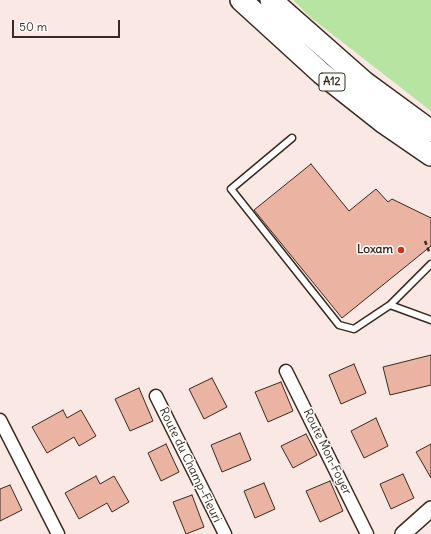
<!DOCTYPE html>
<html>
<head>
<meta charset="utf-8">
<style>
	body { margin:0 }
	#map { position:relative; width:431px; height:534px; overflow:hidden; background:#f9e8e3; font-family:Delius,sans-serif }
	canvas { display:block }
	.scale { position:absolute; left:12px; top:20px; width:108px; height:18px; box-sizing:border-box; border:2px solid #3b2a1e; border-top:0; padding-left:5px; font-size:12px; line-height:14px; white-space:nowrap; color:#3b2a1e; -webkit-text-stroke:3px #fff; paint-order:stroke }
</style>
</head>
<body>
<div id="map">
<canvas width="431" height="534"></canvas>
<div class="scale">50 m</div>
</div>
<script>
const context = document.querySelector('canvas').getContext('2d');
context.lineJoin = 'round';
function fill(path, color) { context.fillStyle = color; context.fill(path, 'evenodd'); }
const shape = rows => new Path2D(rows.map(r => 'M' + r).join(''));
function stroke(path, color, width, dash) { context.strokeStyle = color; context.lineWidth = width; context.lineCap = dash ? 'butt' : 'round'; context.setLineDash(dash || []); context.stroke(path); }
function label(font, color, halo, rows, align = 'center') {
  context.font = font + ' Delius,sans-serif'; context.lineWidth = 3; context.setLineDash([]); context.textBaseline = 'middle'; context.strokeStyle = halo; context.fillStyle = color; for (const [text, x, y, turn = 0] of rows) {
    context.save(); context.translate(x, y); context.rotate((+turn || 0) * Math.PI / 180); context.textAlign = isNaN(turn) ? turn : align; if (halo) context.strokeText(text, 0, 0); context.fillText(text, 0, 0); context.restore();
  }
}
fill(shape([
	[293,0,431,0,431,111,310,17]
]), '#b7e4a1');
const building = shape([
	[311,164,349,211,376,189,388,202,392,199,431,218,431,246,342,318,254,210,311,164],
	[431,355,431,385,390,395,383,367,431,355],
	[354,364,366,393,341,404,329,375,354,364],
	[212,378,227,407,204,419,189,389,212,378],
	[281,382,293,411,268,422,255,392,281,382],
	[139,388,153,421,130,431,115,399,139,388],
	[63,410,67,418,81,410,96,436,79,446,74,437,47,453,32,427,63,410],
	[376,418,388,446,364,458,351,431,376,418],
	[240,433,251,460,222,472,211,445,240,433],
	[306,434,317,455,293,468,281,446,306,434],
	[166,444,179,472,161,481,148,453,166,444],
	[431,444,431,478,416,452,431,444],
	[403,474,414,498,391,509,380,484,403,474],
	[96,476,100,484,114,476,129,502,112,512,107,503,79,519,65,493,96,476],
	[330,481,343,511,320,522,306,491,330,481],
	[264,483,275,509,255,518,244,491,264,483],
	[10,485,22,510,0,521,0,489,10,485],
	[192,495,204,527,186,534,173,502,192,495]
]);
fill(building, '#ebb3a2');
stroke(building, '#3b2a1e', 1);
const service = shape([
	[292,138,231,189,339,325,354,329,390,305],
	[431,264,390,305,431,320]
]);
const minor = shape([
	[286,371,367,534],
	[156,396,225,534],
	[0,420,58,534]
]);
const tertiary = shape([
	[403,534,431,509]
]);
const motorway = shape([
	[241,0,321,73,383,122,431,155],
	[271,0,364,82,431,131]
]);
stroke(service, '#3b2a1e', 9);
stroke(minor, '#3b2a1e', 15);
stroke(tertiary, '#3b2a1e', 18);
stroke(motorway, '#3b2a1e', 24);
stroke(shape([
	[425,241,430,254]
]), '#3b2a1e', 2.5, [4, 3]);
stroke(service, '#fff', 6);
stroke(minor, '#fff', 12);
stroke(tertiary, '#fff', 15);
stroke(motorway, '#fff', 21);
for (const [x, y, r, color] of [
	[401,250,4,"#c8321e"]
]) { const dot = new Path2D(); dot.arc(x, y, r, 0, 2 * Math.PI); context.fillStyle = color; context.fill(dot); stroke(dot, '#fff', 1.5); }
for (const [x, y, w] of [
	[332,82,26]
]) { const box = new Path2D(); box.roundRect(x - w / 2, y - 9, w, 18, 3); context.fillStyle = '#fff'; context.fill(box); stroke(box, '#3b2a1e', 1); }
label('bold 11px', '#3b2a1e', null, [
	["A12",332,82]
]);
label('bold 12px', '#3b2a1e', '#fff', [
	["Loxam",393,250]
], 'right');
label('12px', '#3b2a1e', '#fff', [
	["Route Mon-Foyer",327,452,64],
	["Route du Champ-Fleuri",190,465,64]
]);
</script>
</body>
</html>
